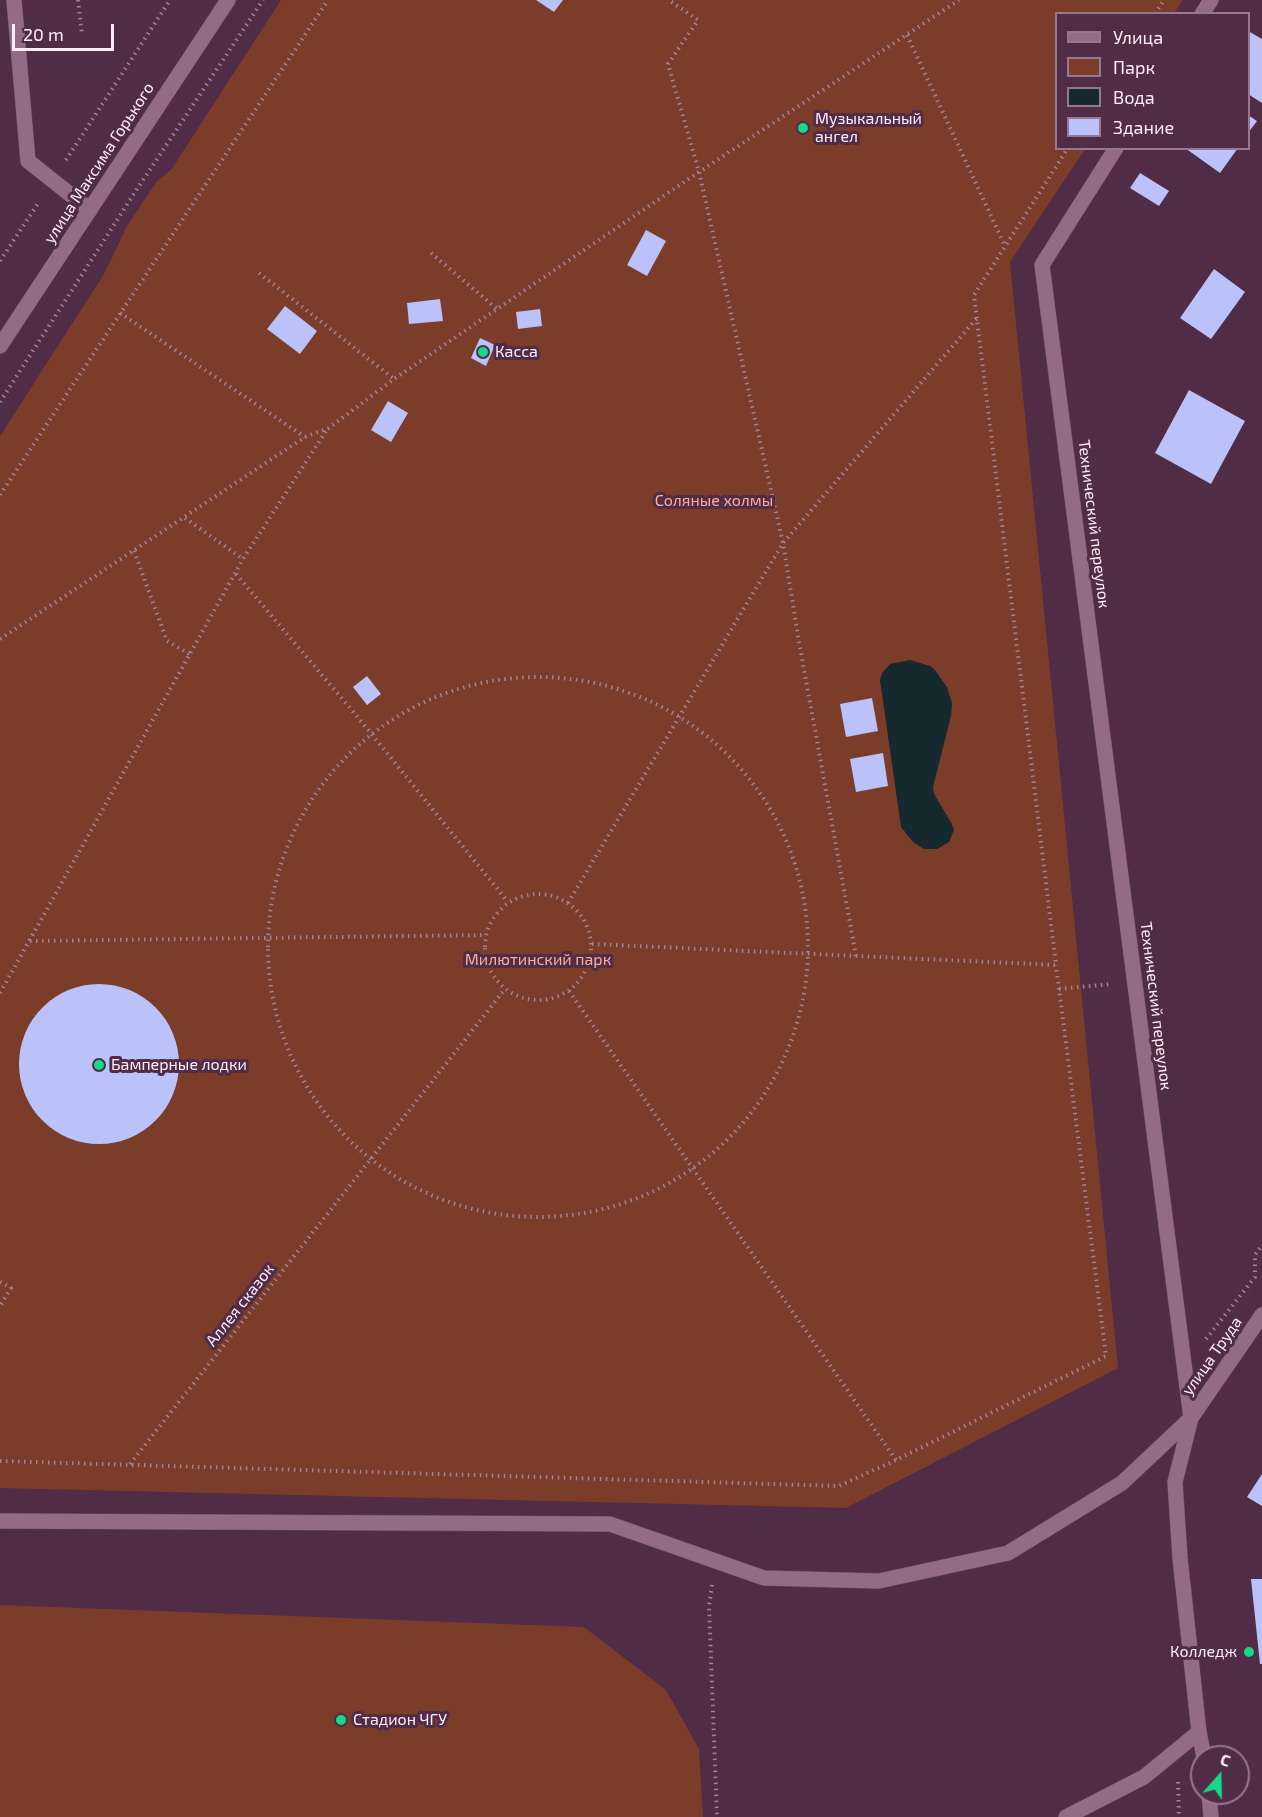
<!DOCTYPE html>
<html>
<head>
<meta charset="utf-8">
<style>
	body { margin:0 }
	#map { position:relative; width:1262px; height:1817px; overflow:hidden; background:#502c46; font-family:"Exo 2",sans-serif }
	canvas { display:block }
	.legend { position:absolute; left:1055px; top:12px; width:195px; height:138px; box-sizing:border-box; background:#502c46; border:2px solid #96798e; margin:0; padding:8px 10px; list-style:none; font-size:18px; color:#ffecf9 }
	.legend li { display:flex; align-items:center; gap:12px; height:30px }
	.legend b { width:30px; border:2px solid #96798e }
	.north { position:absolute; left:1190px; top:1745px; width:60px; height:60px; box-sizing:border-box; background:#502c46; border:2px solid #96798e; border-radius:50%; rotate:20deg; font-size:16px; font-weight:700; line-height:24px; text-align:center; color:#ffecf9 }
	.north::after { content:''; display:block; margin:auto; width:21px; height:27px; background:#15d989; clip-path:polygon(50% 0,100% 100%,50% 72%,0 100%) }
	.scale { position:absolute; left:12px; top:24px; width:102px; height:27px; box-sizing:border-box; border:3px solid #ffecf9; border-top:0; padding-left:8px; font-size:18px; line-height:21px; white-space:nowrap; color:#ffecf9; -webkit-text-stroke:4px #502c46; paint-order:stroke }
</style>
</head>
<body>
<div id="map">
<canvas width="1262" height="1817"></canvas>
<ul class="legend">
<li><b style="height:8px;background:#946b87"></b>Улица</li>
<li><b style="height:16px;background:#7b3c29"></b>Парк</li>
<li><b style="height:16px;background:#16292e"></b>Вода</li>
<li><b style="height:16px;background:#bac2f9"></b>Здание</li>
</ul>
<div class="north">С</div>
<div class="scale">20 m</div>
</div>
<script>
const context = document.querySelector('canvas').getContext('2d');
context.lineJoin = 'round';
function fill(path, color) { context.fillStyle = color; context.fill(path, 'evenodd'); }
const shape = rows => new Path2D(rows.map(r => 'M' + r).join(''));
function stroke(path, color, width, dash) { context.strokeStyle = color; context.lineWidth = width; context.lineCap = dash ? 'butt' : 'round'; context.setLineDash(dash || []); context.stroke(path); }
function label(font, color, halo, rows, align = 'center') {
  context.font = font + ' "Exo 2",sans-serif'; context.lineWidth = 6; context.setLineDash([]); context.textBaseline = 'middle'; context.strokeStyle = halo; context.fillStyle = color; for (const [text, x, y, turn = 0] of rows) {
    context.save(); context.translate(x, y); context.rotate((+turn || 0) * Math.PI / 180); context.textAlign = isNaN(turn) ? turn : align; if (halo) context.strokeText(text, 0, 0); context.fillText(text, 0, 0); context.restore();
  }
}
fill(shape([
	[281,0,1183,0,1174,13,1056,14,1056,148,1085,149,1010,262,1118,1368,846,1508,0,1488,0,436,104,274,127,226,157,181,171,170],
	[0,1605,584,1627,666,1690,699,1749,703,1817,0,1817]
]), '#7b3c29');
fill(shape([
	[910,660,930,666,935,670,947,687,952,703,951,716,933,787,934,794,952,824,954,830,949,842,937,849,924,849,913,842,901,827,880,680,882,673,890,664]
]), '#16292e');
fill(shape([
	[536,0,563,0,554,12],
	[1248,31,1262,39,1262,103,1248,94],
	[1248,115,1257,121,1248,133],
	[1185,148,1238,148,1220,173],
	[1140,173,1169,191,1159,206,1130,188],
	[646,230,666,241,647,276,627,265],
	[1214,269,1245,292,1211,339,1180,318],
	[440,299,443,321,409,324,407,303],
	[285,306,317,331,300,354,267,329],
	[540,309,542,326,518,329,516,312],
	[480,338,495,345,486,366,471,358],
	[1189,390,1245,421,1211,484,1155,453],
	[388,401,408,413,391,442,371,430],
	[367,676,381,694,367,705,353,687],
	[872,698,878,731,846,737,840,704],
	[883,753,888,786,856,792,850,759],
	'19 1064a80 80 0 1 1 160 0a80 80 0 1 1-160 0Z',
	[1262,1474,1262,1506,1247,1497],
	[1251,1579,1262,1579,1262,1664,1260,1664]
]), '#bac2f9');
const lane = shape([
	[14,0,28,161,90,210],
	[0,1521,610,1524,764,1578,879,1581,1008,1553,1122,1483,1191,1418],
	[1209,1793,1211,1817],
	[1066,1817,1144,1777,1199,1732,1204,1757]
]);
const street = shape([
	[1202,14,1211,0],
	[1116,148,1042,265,1191,1418,1175,1482,1180,1558,1199,1732],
	[0,346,228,0],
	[1191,1418,1262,1315]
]);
stroke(lane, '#6a4b61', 16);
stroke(street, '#6a4b61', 16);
stroke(shape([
	[78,0,82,35],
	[1155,14,1164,0],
	[907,35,1005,246],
	[66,160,170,0],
	[431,253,497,309],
	[0,261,39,202],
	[259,273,394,379],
	[120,313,305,437],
	[0,402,137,189,263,0],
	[0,495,328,0],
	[185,518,243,559],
	[134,551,167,641,191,655],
	[236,574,356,715,508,902],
	[0,639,305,437,329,428,394,379,699,172,959,0],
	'268 947a270 270 0 1 1 540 0a270 270 0 1 1-540 0Z',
	'485 947a53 53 0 1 1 106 0a53 53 0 1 1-106 0Z',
	[568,903,783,543,699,172,668,64,698,20,669,0],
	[30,941,486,935],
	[592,944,1056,965,974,295,1068,148],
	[856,956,799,642,783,543,977,318],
	[1059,989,1112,984],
	[569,991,896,1460],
	[0,993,243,559,328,428],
	[0,1282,11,1288,0,1306],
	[1206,1339,1255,1277,1255,1255,1262,1245],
	[0,1461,839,1486,896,1460,1106,1356,1056,965],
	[130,1464,505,989],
	[712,1585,709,1606,717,1817],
	[1178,1782,1179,1817]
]), '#a08498', 4, [1.5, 4.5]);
stroke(lane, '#946b87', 15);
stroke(street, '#946b87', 15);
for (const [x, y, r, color] of [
	[803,128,6,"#15d989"],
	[483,352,6,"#15d989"],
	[99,1065,6,"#15d989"],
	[1249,1652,6,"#15d989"],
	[341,1720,6,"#15d989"]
]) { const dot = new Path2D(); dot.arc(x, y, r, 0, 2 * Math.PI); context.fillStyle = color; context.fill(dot); stroke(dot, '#502c46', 2); }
label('16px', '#ffecf9', '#502c46', [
	["Музыкальный",815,119],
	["ангел",815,137],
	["Касса",495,352],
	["Бамперные лодки",111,1065],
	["Колледж",1237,1652,"right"],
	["Стадион ЧГУ",353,1720]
], 'left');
label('16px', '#ffecf9', '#502c46', [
	["улица Максима Горького",99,163,-57],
	["Технический переулок",1094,524,83],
	["Технический переулок",1156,1006,83],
	["Аллея сказок",240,1305,-52],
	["улица Труда",1212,1356,-55]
]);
label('16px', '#fbaf98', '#502c46', [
	["Соляные холмы",714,501],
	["Милютинский парк",538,960]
]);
</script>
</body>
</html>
